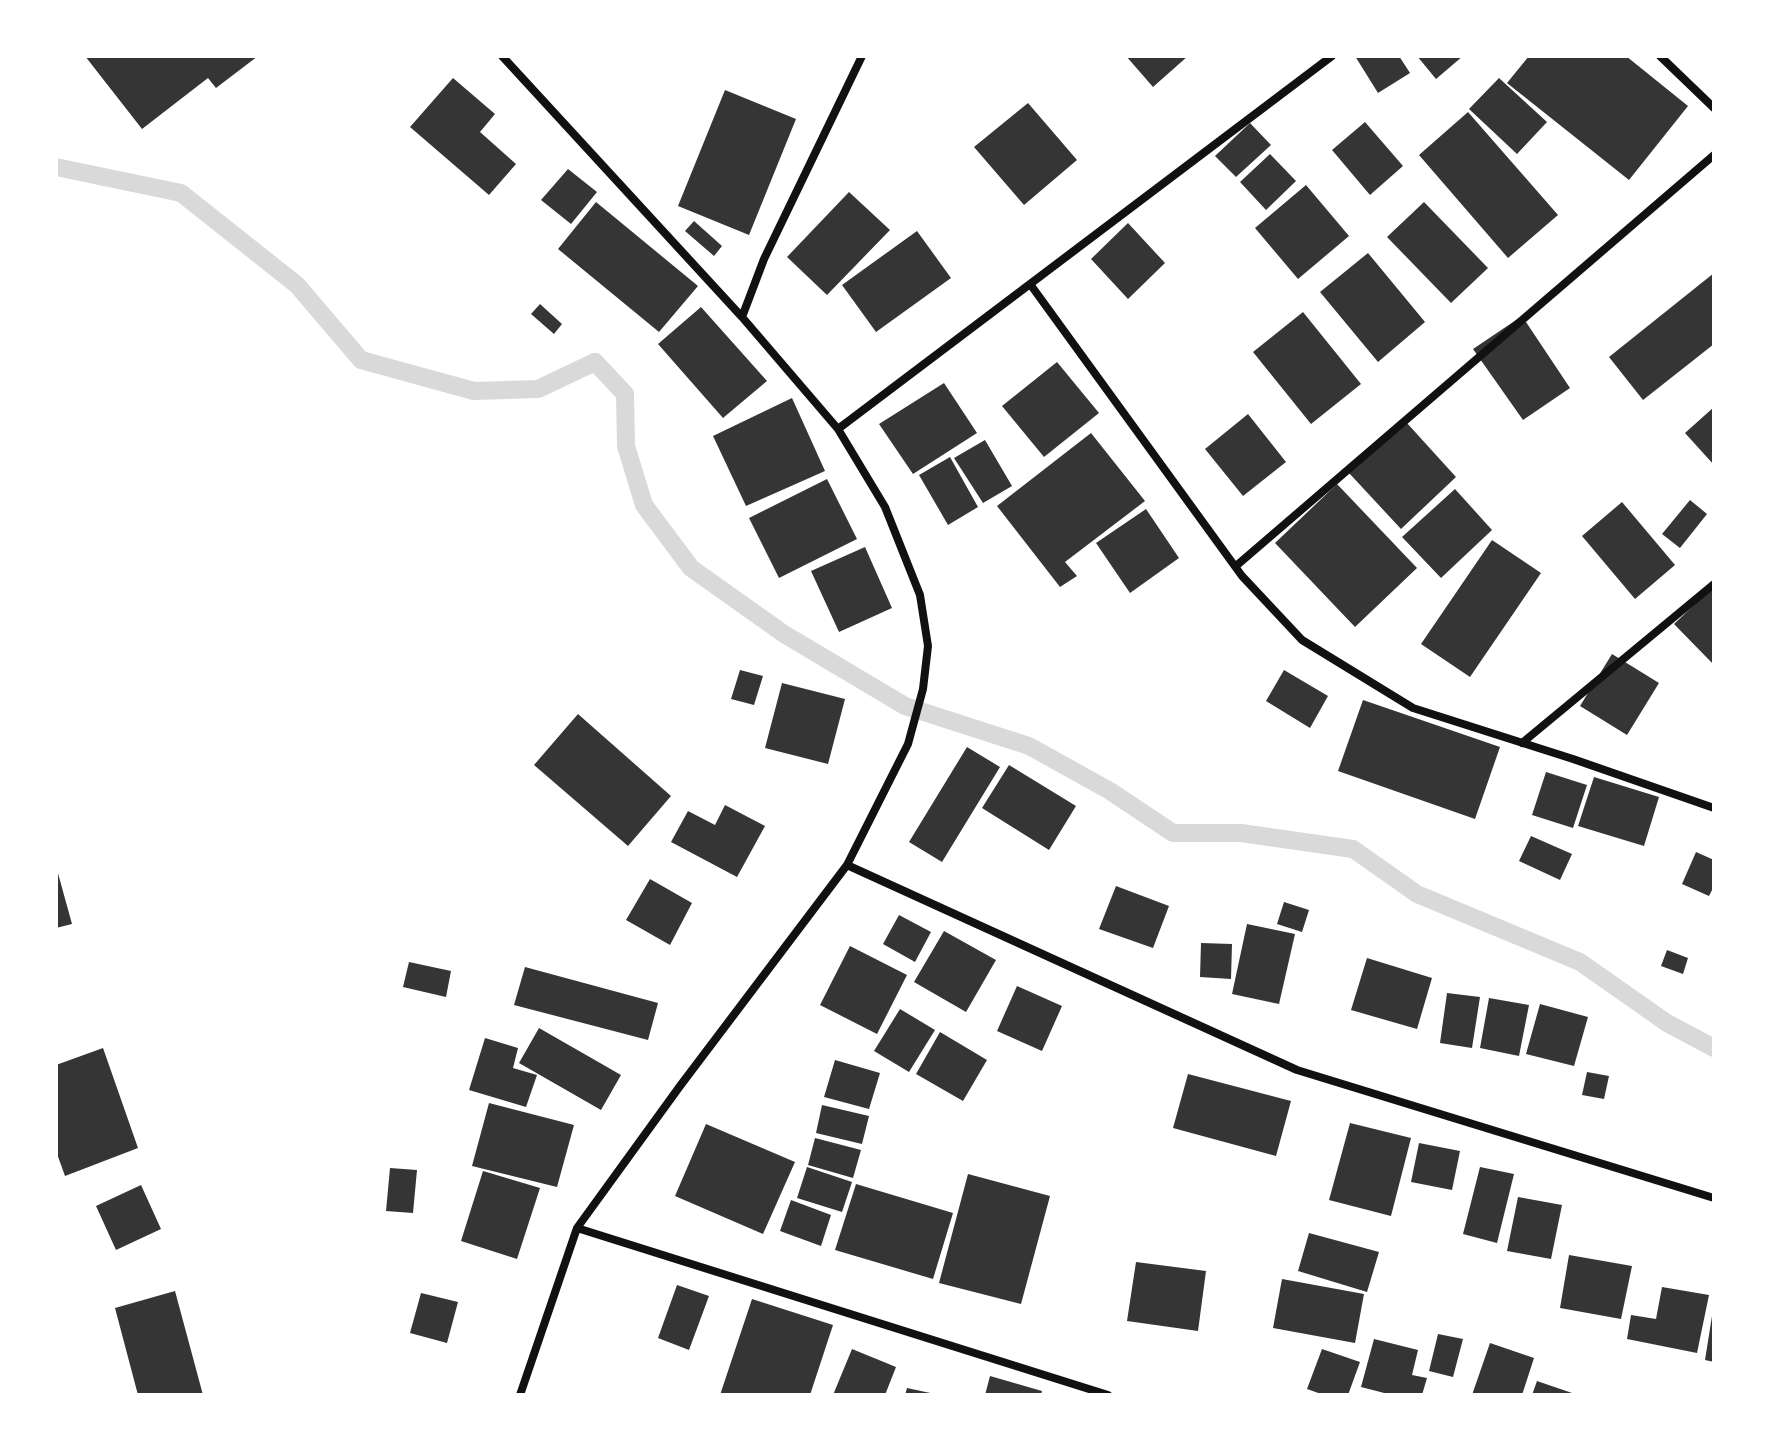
<!DOCTYPE html>
<html>
<head>
<meta charset="utf-8">
<style>
	body { margin:0 }
	#map { position:relative; width:1770px; height:1451px; overflow:hidden; background:#fff; font-family:"Public Sans",sans-serif }
	canvas { display:block }
	.frame { position:absolute; inset:0; border:58px solid #fff; pointer-events:none }
</style>
</head>
<body>
<div id="map">
<canvas width="1770" height="1451"></canvas>
<div class="frame"></div>
</div>
<script>
const context = document.querySelector('canvas').getContext('2d');
context.lineJoin = 'round';
const shape = rows => new Path2D(rows.map(r => 'M' + r).join(''));
function stroke(path, color, width, dash) { context.strokeStyle = color; context.lineWidth = width; context.lineCap = dash ? 'butt' : 'round'; context.setLineDash(dash || []); context.stroke(path); }
function fill(path, color) { context.fillStyle = color; context.fill(path, 'evenodd'); }
stroke(shape([
	[56,167,181,193,297,285,361,360,474,391,538,389,595,362,625,394,626,446,644,505,691,568,784,634,905,706,1029,746,1110,791,1173,833,1241,833,1353,849,1417,894,1580,962,1667,1023,1714,1048]
]), '#d9d9d9', 18);
fill(shape([
	[85,56,258,56,216,88,208,78,142,129],
	[1126,56,1188,56,1153,87],
	[1355,56,1399,56,1410,73,1378,93],
	[1417,56,1463,56,1436,79],
	[1529,56,1626,56,1688,106,1629,180,1507,83],
	[453,78,495,114,480,132,516,164,489,195,410,127],
	[1499,78,1547,122,1517,154,1469,109],
	[725,90,796,119,749,235,678,206],
	[1028,103,1077,160,1024,205,974,147],
	[1468,112,1558,215,1508,258,1419,155],
	[1365,122,1403,166,1370,195,1332,150],
	[1250,123,1271,145,1236,177,1215,156],
	[1270,154,1296,181,1266,210,1240,182],
	[568,169,597,192,571,224,541,200],
	[1306,185,1349,236,1298,279,1255,228],
	[849,192,890,230,827,295,787,257],
	[596,202,698,286,659,332,558,249],
	[1424,202,1488,268,1451,303,1387,237],
	[694,221,722,246,714,256,685,231],
	[1128,223,1165,263,1128,299,1091,259],
	[917,231,951,278,876,332,842,285],
	[1368,253,1425,322,1378,362,1320,292],
	[1714,273,1714,344,1643,400,1609,357],
	[540,304,562,324,554,334,531,314],
	[701,307,767,381,723,418,658,344],
	[1303,312,1361,384,1311,424,1253,352],
	[1522,316,1570,388,1523,420,1473,349],
	[1057,362,1099,413,1044,457,1002,406],
	[944,383,977,433,913,474,879,424],
	[792,398,825,471,746,506,713,436],
	[1714,407,1714,465,1685,433],
	[1248,414,1286,462,1243,496,1205,449],
	[1406,422,1456,477,1401,529,1349,473],
	[1091,433,1145,501,1065,562,1077,576,1060,587,997,506],
	[985,440,1012,486,983,503,954,458],
	[950,457,978,507,948,525,919,475],
	[827,479,857,539,779,578,749,518],
	[1337,484,1417,568,1355,627,1275,543],
	[1455,489,1492,530,1441,578,1402,537],
	[1690,500,1707,514,1680,548,1662,534],
	[1622,502,1675,565,1635,599,1582,536],
	[1146,509,1179,558,1130,593,1096,543],
	[1492,540,1541,573,1470,677,1421,644],
	[865,547,892,608,839,632,811,571],
	[1714,586,1714,665,1674,624],
	[1612,654,1659,683,1627,735,1580,706],
	[740,670,763,676,754,705,731,699],
	[1284,670,1328,696,1310,728,1266,701],
	[782,683,845,699,828,764,765,748],
	[1363,700,1500,747,1475,819,1338,771],
	[578,714,671,796,628,846,534,765],
	[967,747,1000,767,942,862,909,842],
	[1009,765,1076,806,1049,850,982,808],
	[1546,772,1587,785,1573,828,1532,815],
	[1594,777,1659,797,1644,846,1578,826],
	[725,805,765,826,737,877,671,842,688,811,715,825],
	[1531,836,1572,854,1560,880,1519,861],
	[1696,852,1714,860,1714,886,1709,896,1682,884],
	[56,866,72,924,56,928],
	[650,879,692,903,670,945,626,920],
	[1116,886,1169,906,1153,948,1099,929],
	[1284,902,1309,910,1302,932,1277,924],
	[899,915,931,932,915,962,883,944],
	[1247,924,1295,934,1279,1004,1232,994],
	[944,931,996,960,966,1012,914,982],
	[1201,943,1232,944,1231,979,1200,977],
	[850,946,907,975,877,1034,820,1005],
	[1667,950,1688,958,1683,974,1661,966],
	[1367,958,1432,978,1417,1029,1351,1010],
	[409,962,451,971,446,997,403,987],
	[525,967,658,1003,648,1040,514,1005],
	[1017,986,1062,1006,1042,1051,997,1031],
	[1447,993,1480,997,1472,1048,1440,1043],
	[1489,998,1529,1005,1519,1056,1480,1048],
	[1540,1004,1588,1017,1574,1066,1526,1054],
	[900,1009,935,1030,909,1072,874,1051],
	[539,1028,621,1075,601,1110,519,1063],
	[940,1032,987,1060,963,1101,916,1074],
	[485,1038,518,1048,513,1068,537,1075,526,1107,469,1090],
	[103,1048,138,1148,65,1176,56,1151,56,1065],
	[835,1060,880,1073,869,1109,824,1097],
	[1587,1072,1609,1076,1604,1099,1582,1095],
	[1188,1074,1291,1101,1276,1156,1173,1128],
	[489,1103,574,1125,557,1187,472,1166],
	[822,1105,869,1116,862,1144,816,1133],
	[1350,1123,1411,1138,1391,1216,1329,1200],
	[706,1124,795,1162,763,1234,675,1196],
	[815,1138,861,1150,853,1178,808,1165],
	[1419,1143,1460,1151,1452,1190,1411,1182],
	[807,1167,852,1182,842,1212,797,1198],
	[1480,1167,1514,1174,1497,1243,1463,1234],
	[390,1168,417,1170,413,1213,386,1211],
	[483,1171,540,1188,517,1259,461,1241],
	[968,1174,1050,1196,1021,1304,939,1283],
	[856,1184,953,1213,933,1279,835,1250],
	[141,1185,161,1229,116,1250,96,1206],
	[1518,1197,1562,1205,1551,1259,1507,1251],
	[791,1200,831,1215,821,1246,780,1231],
	[1309,1233,1379,1252,1367,1292,1298,1271],
	[1569,1255,1632,1266,1621,1319,1560,1308],
	[1136,1262,1206,1271,1198,1331,1127,1321],
	[1282,1279,1364,1294,1355,1343,1273,1328],
	[677,1285,709,1296,689,1350,658,1338],
	[1662,1287,1709,1295,1697,1353,1627,1339,1631,1315,1656,1319],
	[175,1291,203,1395,138,1395,115,1308],
	[421,1293,458,1302,447,1343,410,1333],
	[752,1299,833,1325,810,1395,720,1395],
	[1712,1316,1714,1316,1714,1362,1705,1360],
	[1438,1334,1463,1339,1453,1377,1429,1371],
	[1374,1339,1418,1350,1412,1375,1427,1378,1422,1395,1392,1395,1361,1387],
	[1490,1343,1534,1358,1522,1395,1472,1395],
	[852,1349,896,1367,885,1395,833,1395],
	[1322,1349,1360,1362,1348,1395,1324,1395,1307,1389],
	[990,1376,1042,1391,1041,1395,985,1395],
	[1537,1381,1575,1394,1575,1395,1532,1395],
	[907,1388,935,1394,935,1395,905,1395]
]), '#353535');
stroke(shape([
	[502,56,742,317,838,429,885,507,920,595,928,646,923,689,908,744,847,865,680,1086,577,1228,520,1395],
	[1660,56,1714,108],
	[1030,284,1242,576,1302,640,1413,708,1573,759,1714,808],
	[742,317,764,259,862,56],
	[838,429,1332,56],
	[1236,566,1714,155],
	[1522,743,1714,584],
	[847,865,1297,1070,1714,1198],
	[577,1228,1108,1395]
]), '#111', 8);
</script>
</body>
</html>
